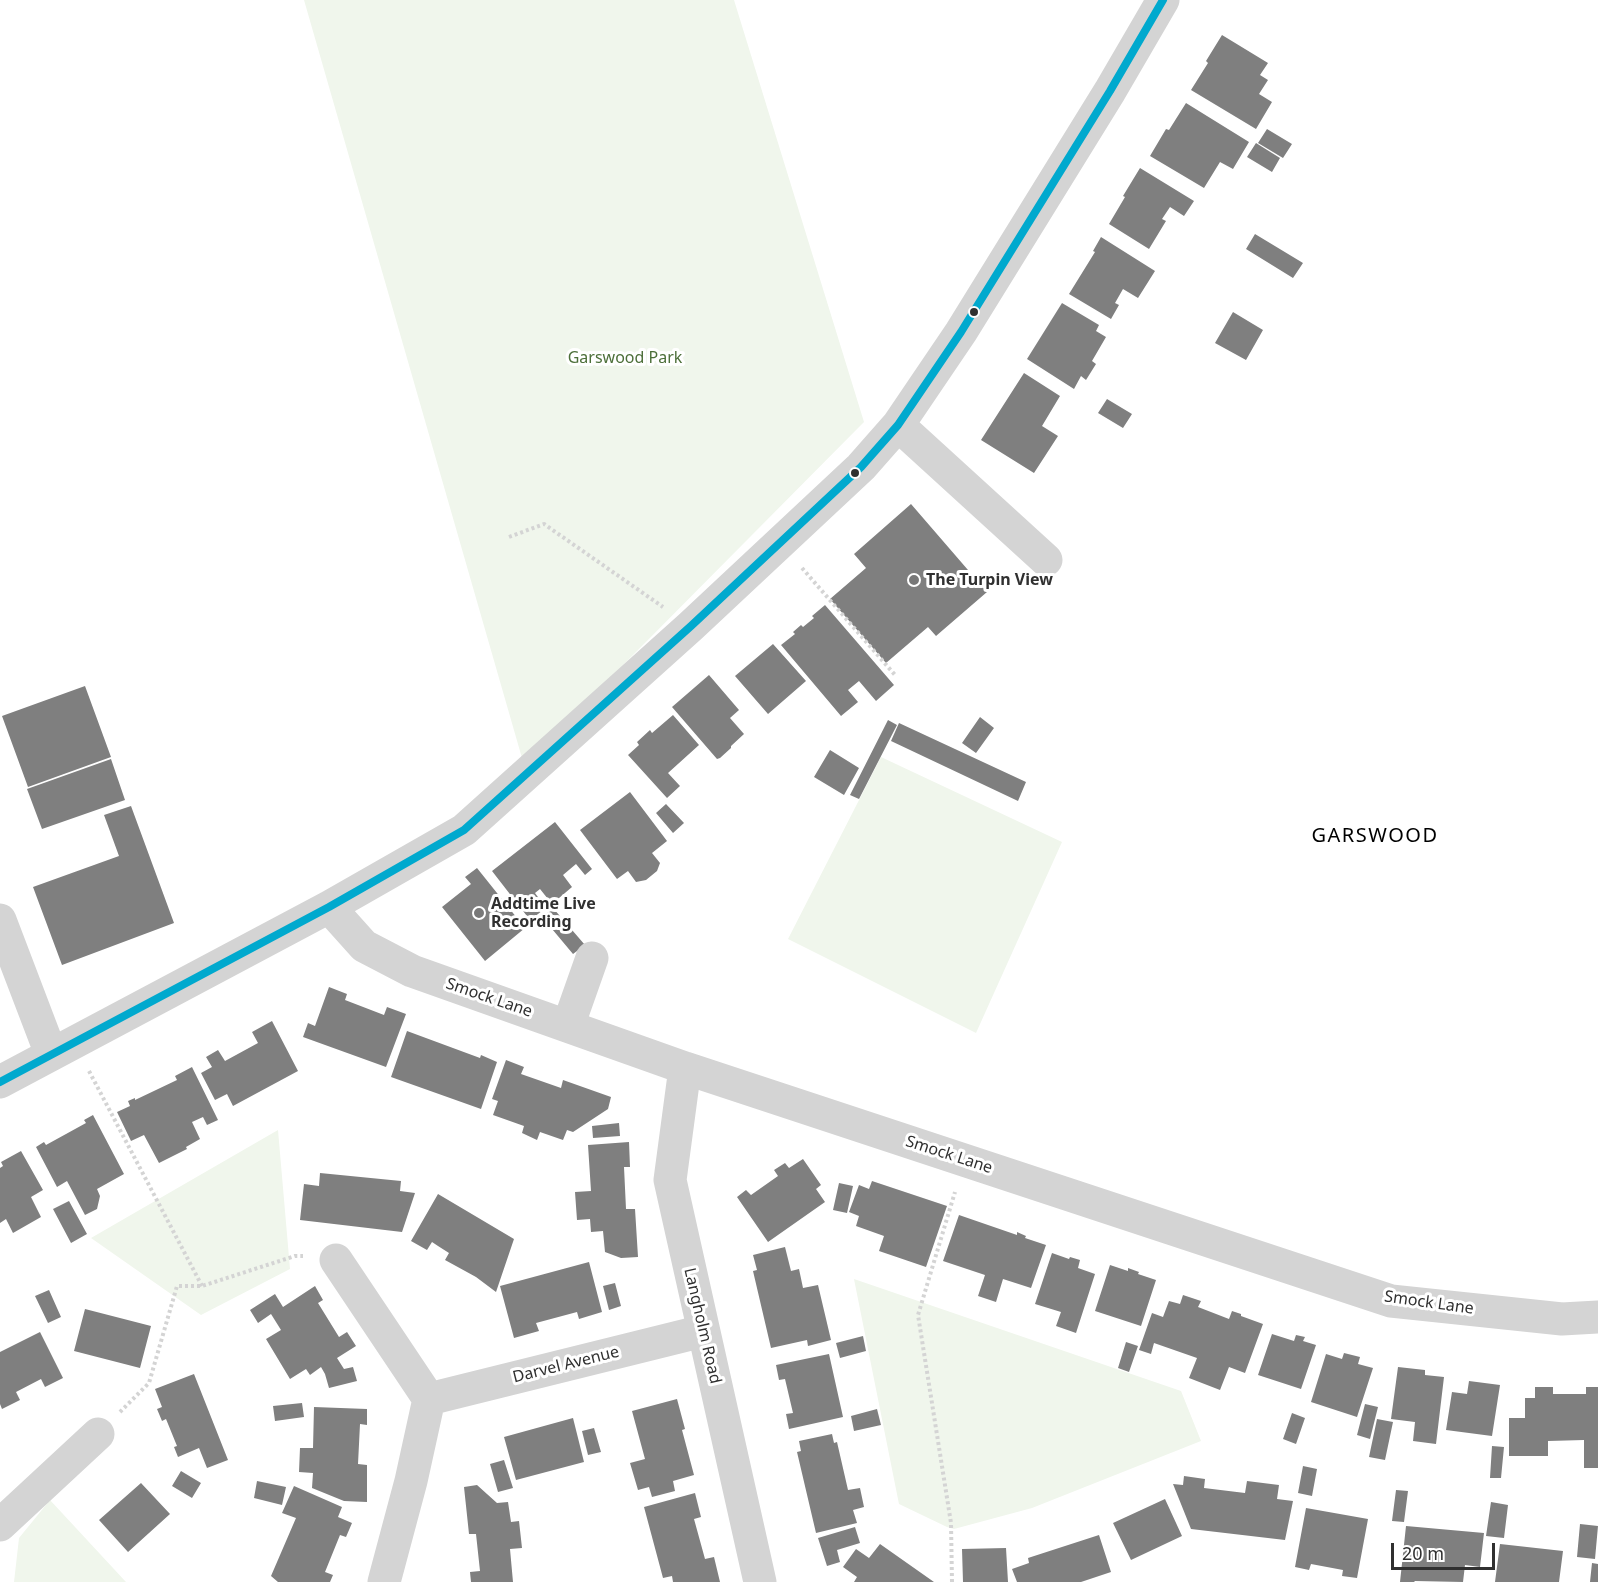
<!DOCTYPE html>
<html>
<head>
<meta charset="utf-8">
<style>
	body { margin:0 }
	#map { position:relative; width:1598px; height:1582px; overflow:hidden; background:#fff; font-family:"Noto Sans",sans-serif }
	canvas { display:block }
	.scale { position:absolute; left:1391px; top:1543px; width:104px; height:27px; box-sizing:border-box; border:3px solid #303030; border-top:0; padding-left:8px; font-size:18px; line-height:21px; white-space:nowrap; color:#303030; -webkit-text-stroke:4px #fff; paint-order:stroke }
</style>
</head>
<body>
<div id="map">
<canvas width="1598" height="1582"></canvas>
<div class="scale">20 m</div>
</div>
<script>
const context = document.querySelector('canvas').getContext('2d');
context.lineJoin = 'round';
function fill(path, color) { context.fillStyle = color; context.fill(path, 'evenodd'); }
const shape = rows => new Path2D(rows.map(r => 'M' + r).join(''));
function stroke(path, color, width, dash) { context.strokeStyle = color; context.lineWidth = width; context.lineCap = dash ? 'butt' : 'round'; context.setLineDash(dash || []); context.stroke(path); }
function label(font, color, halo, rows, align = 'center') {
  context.font = font + ' "Noto Sans",sans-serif'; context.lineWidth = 6; context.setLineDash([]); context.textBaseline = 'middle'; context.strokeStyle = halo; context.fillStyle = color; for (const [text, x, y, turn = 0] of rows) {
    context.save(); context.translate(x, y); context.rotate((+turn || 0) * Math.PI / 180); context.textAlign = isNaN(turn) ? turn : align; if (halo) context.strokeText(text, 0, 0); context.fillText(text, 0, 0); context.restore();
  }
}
fill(shape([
	[304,0,734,0,864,422,524,765],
	[881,757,1062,842,976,1033,788,939],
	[278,1130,290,1269,201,1315,91,1238],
	[854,1279,1181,1391,1201,1441,1032,1508,954,1529,947,1527,899,1504],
	[50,1500,126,1582,14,1582,19,1538]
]), '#f0f6ec');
fill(shape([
	[1222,35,1268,63,1260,75,1268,80,1259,94,1272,102,1256,129,1191,90,1208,63,1206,61],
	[1186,103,1249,142,1233,169,1220,162,1204,188,1150,156,1166,129,1169,130],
	[1267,129,1292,144,1283,158,1258,143],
	[1256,143,1280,158,1272,172,1247,157],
	[1140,168,1194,201,1184,216,1170,207,1162,219,1166,221,1149,249,1109,224,1125,197,1123,196],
	[1255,234,1303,263,1293,278,1246,249],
	[1101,237,1155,271,1138,298,1123,289,1115,303,1119,305,1111,319,1069,294,1095,252,1093,251],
	[1062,303,1099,325,1096,331,1106,337,1092,361,1096,364,1086,380,1081,376,1074,389,1027,359],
	[1233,312,1263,330,1246,360,1215,343],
	[1024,373,1060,396,1042,426,1058,436,1034,473,981,440],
	[1107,399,1132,414,1123,428,1098,413],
	[911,504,987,592,936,636,928,627,886,663,830,599,866,568,854,554],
	[825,605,894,685,876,701,859,681,848,690,858,702,841,716,781,645,795,634,793,632,801,625,803,627,814,618,812,616],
	[773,644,806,681,768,714,735,676],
	[709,675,739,710,730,718,744,734,731,746,731,748,720,758,717,759,672,707],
	[85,686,111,757,28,787,2,716],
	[673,715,699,745,668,773,680,786,667,798,628,755,639,745,637,742,650,730,652,733],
	[980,717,994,728,976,753,962,743],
	[888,720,897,725,859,799,850,795],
	[899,723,1026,782,1018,801,891,741],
	[830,750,859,768,844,795,814,777],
	[111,759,125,800,42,829,27,789],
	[630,792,667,841,652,853,660,863,657,871,646,880,636,882,628,871,617,879,580,830],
	[666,804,684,823,673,833,656,813],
	[131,806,174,923,62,965,33,887,119,856,104,815],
	[555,822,592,869,585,875,576,864,563,875,572,887,552,904,540,889,535,893,546,908,530,920,492,871],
	[477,868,525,928,485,961,442,907,471,884,465,877],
	[553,908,585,945,573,954,542,917],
	[329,987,347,994,345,1000,384,1015,387,1007,406,1014,386,1067,303,1037,308,1023,315,1026],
	[272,1021,298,1071,233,1106,227,1094,215,1100,201,1073,212,1067,206,1057,218,1050,225,1061,258,1043,252,1032],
	[407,1031,480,1058,481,1055,497,1062,481,1109,391,1077],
	[506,1060,524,1067,521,1074,561,1088,563,1080,611,1097,608,1109,573,1132,567,1130,563,1140,540,1132,537,1140,522,1133,524,1126,493,1115,498,1101,492,1099],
	[192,1067,218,1120,207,1125,203,1117,192,1122,200,1139,186,1147,187,1149,159,1163,144,1135,131,1141,117,1112,130,1106,128,1101,135,1098,135,1100,177,1080,175,1076],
	[93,1115,124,1174,97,1189,100,1196,97,1209,85,1215,67,1181,57,1187,36,1147,44,1142,46,1145,86,1123,84,1120],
	[619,1123,620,1136,593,1138,592,1126],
	[629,1142,630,1167,624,1167,626,1209,635,1209,638,1257,621,1258,605,1252,603,1231,591,1232,590,1219,577,1220,575,1192,591,1191,588,1145],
	[21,1151,43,1190,31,1197,41,1217,13,1233,6,1219,0,1223,0,1168,3,1166,1,1162],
	[803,1159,821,1185,816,1189,825,1202,768,1242,737,1197,746,1190,751,1195,778,1176,774,1170,785,1163,789,1168],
	[320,1173,401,1181,400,1191,415,1193,402,1232,300,1220,304,1184,319,1186],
	[872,1181,947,1206,926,1267,879,1251,884,1236,856,1226,859,1216,849,1212,859,1185,869,1189],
	[839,1183,853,1186,847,1213,833,1210],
	[438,1194,514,1239,496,1292,476,1277,445,1260,449,1253,438,1246,432,1242,427,1250,411,1241],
	[69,1201,87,1234,71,1243,53,1209],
	[959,1215,1017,1235,1017,1232,1026,1236,1025,1238,1046,1245,1031,1288,1003,1279,996,1302,978,1296,985,1275,943,1261],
	[785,1247,791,1271,799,1269,803,1288,818,1285,831,1340,808,1346,807,1340,771,1348,753,1271,757,1270,753,1255],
	[1052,1253,1069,1259,1070,1257,1080,1260,1078,1268,1095,1274,1076,1333,1056,1326,1061,1312,1035,1304],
	[589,1262,602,1312,579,1319,577,1312,536,1323,539,1331,514,1338,500,1286],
	[1110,1265,1128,1271,1128,1268,1139,1272,1138,1274,1156,1280,1141,1326,1095,1311],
	[615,1283,621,1306,609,1310,603,1286],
	[315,1286,323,1300,318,1303,339,1337,347,1332,356,1346,337,1358,344,1369,353,1367,357,1381,329,1388,325,1374,321,1367,310,1375,306,1369,290,1379,266,1339,281,1330,271,1314,258,1323,250,1310,275,1294,283,1307],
	[49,1290,61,1317,48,1323,35,1296],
	[1183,1295,1201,1301,1198,1307,1229,1319,1232,1311,1241,1314,1241,1316,1263,1324,1245,1373,1229,1367,1220,1390,1189,1378,1197,1358,1154,1343,1151,1354,1139,1350,1152,1313,1163,1317,1169,1301,1180,1304],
	[85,1309,151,1326,140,1368,74,1351],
	[40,1332,63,1378,45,1387,41,1379,16,1392,20,1400,2,1409,0,1404,0,1352],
	[1272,1334,1294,1341,1296,1335,1305,1337,1303,1341,1316,1345,1301,1389,1258,1375],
	[863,1336,866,1351,840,1358,836,1343],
	[1126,1342,1138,1346,1129,1372,1118,1368],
	[1344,1353,1360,1357,1358,1364,1373,1368,1357,1417,1311,1402,1326,1354,1342,1359],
	[829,1354,843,1417,789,1429,786,1414,793,1413,785,1379,779,1380,776,1365],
	[1398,1367,1425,1370,1425,1375,1444,1377,1436,1444,1413,1441,1415,1422,1391,1419],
	[194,1374,228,1460,207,1468,199,1448,178,1457,174,1447,177,1446,166,1419,162,1421,157,1409,162,1407,155,1389],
	[1469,1381,1500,1385,1492,1436,1446,1430,1452,1392,1467,1394],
	[1535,1387,1553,1387,1553,1394,1586,1394,1586,1387,1598,1387,1598,1468,1584,1468,1584,1440,1548,1441,1548,1456,1509,1456,1509,1418,1525,1418,1525,1398,1535,1398],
	[677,1399,685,1429,682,1430,694,1475,673,1481,675,1491,652,1497,649,1487,638,1490,630,1463,645,1459,632,1411],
	[302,1403,304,1417,275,1421,273,1406],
	[1365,1404,1378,1407,1370,1439,1357,1435],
	[314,1407,367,1409,367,1425,360,1424,358,1464,367,1465,367,1502,344,1501,312,1488,313,1473,299,1472,300,1448,313,1448],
	[877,1409,881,1425,854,1431,851,1416],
	[1292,1413,1305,1418,1296,1444,1283,1439],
	[573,1418,584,1462,516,1480,504,1437],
	[1377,1419,1393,1422,1385,1460,1369,1457],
	[594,1428,601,1452,588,1455,582,1431],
	[832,1434,834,1443,837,1442,848,1490,860,1488,864,1507,853,1510,857,1523,816,1533,797,1452,801,1451,799,1441],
	[1492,1446,1504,1447,1501,1478,1490,1478],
	[504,1460,513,1488,498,1492,490,1464],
	[1303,1466,1317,1469,1312,1496,1298,1493],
	[181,1471,201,1483,192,1498,172,1486],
	[1184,1476,1205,1479,1204,1488,1245,1493,1247,1481,1279,1485,1277,1499,1293,1501,1285,1540,1191,1529,1173,1484,1183,1485],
	[257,1481,286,1487,282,1505,254,1498],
	[141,1483,170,1514,128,1552,99,1520],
	[477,1485,497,1503,508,1502,511,1522,519,1521,522,1548,510,1549,513,1582,471,1582,470,1572,480,1571,476,1534,469,1534,464,1487],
	[294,1486,342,1507,338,1517,352,1523,346,1537,340,1535,325,1572,333,1575,330,1582,278,1582,271,1576,296,1518,282,1513],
	[1396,1490,1408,1491,1404,1522,1392,1521],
	[695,1493,701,1517,694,1519,705,1559,714,1557,720,1582,673,1582,672,1576,663,1578,644,1507],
	[1165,1499,1182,1536,1131,1560,1113,1523],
	[1491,1502,1508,1505,1504,1538,1486,1536],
	[1306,1508,1368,1519,1357,1578,1342,1576,1343,1570,1311,1564,1309,1570,1295,1567],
	[1580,1524,1598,1526,1595,1559,1577,1557],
	[1406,1526,1484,1533,1480,1567,1465,1565,1463,1582,1415,1581,1414,1582,1400,1582],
	[855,1527,860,1543,837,1550,840,1562,827,1566,818,1538],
	[1099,1535,1111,1572,1081,1582,1017,1582,1012,1569,1029,1563,1028,1558],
	[880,1544,934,1582,854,1582,857,1577,843,1567,856,1549,869,1558],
	[1500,1544,1563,1551,1559,1582,1495,1582],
	[1006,1548,1008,1582,963,1582,962,1549],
	[1592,1563,1598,1564,1598,1582,1590,1582]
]), '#7f7f7f');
stroke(shape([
	[509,537,544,524,663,607],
	[802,568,895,675],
	[89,1071,202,1286],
	[120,1412,149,1383,177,1286,202,1286,295,1256,303,1256],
	[952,1582,951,1523,918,1315,955,1192]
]), '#d4d4d4', 4, [3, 3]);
stroke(shape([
	[898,425,1046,560],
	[329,907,364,946,412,971,685,1068,1391,1301,1562,1319,1598,1317],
	[0,920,51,1054],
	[568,1026,592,958],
	[685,1068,670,1180,760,1582],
	[0,1082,329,907,464,830,691,626,861,467,898,425,961,332,1110,91,1163,0],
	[336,1260,429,1399],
	[0,1525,98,1434],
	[384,1582,411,1481,429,1399,703,1331]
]), '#d4d4d4', 33);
stroke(shape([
	[0,1082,329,907,464,830,691,626,861,467,898,425,961,332,1110,91,1163,0]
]), '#00a9ce', 8);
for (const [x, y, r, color] of [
	[974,312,5,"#303030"],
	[855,473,5,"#303030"],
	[914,580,6,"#787878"],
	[479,913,6,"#787878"]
]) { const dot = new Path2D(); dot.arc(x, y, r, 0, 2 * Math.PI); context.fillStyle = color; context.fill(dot); stroke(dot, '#fff', 2); }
label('16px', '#4c6f39', '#fff', [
	["Garswood Park",625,358]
]);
label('bold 16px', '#303030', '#fff', [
	["The Turpin View",926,580],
	["Addtime Live",491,904],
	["Recording",491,922]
], 'left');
label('16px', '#303030', '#fff', [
	["Smock Lane",489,998,19],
	["Smock Lane",949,1155,18],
	["Smock Lane",1429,1303,8],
	["Langholm Road",702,1326,77],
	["Darvel Avenue",566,1365,-14]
]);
context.letterSpacing = '1.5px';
label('20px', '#000', '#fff', [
	["GARSWOOD",1375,836]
]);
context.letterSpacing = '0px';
</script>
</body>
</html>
